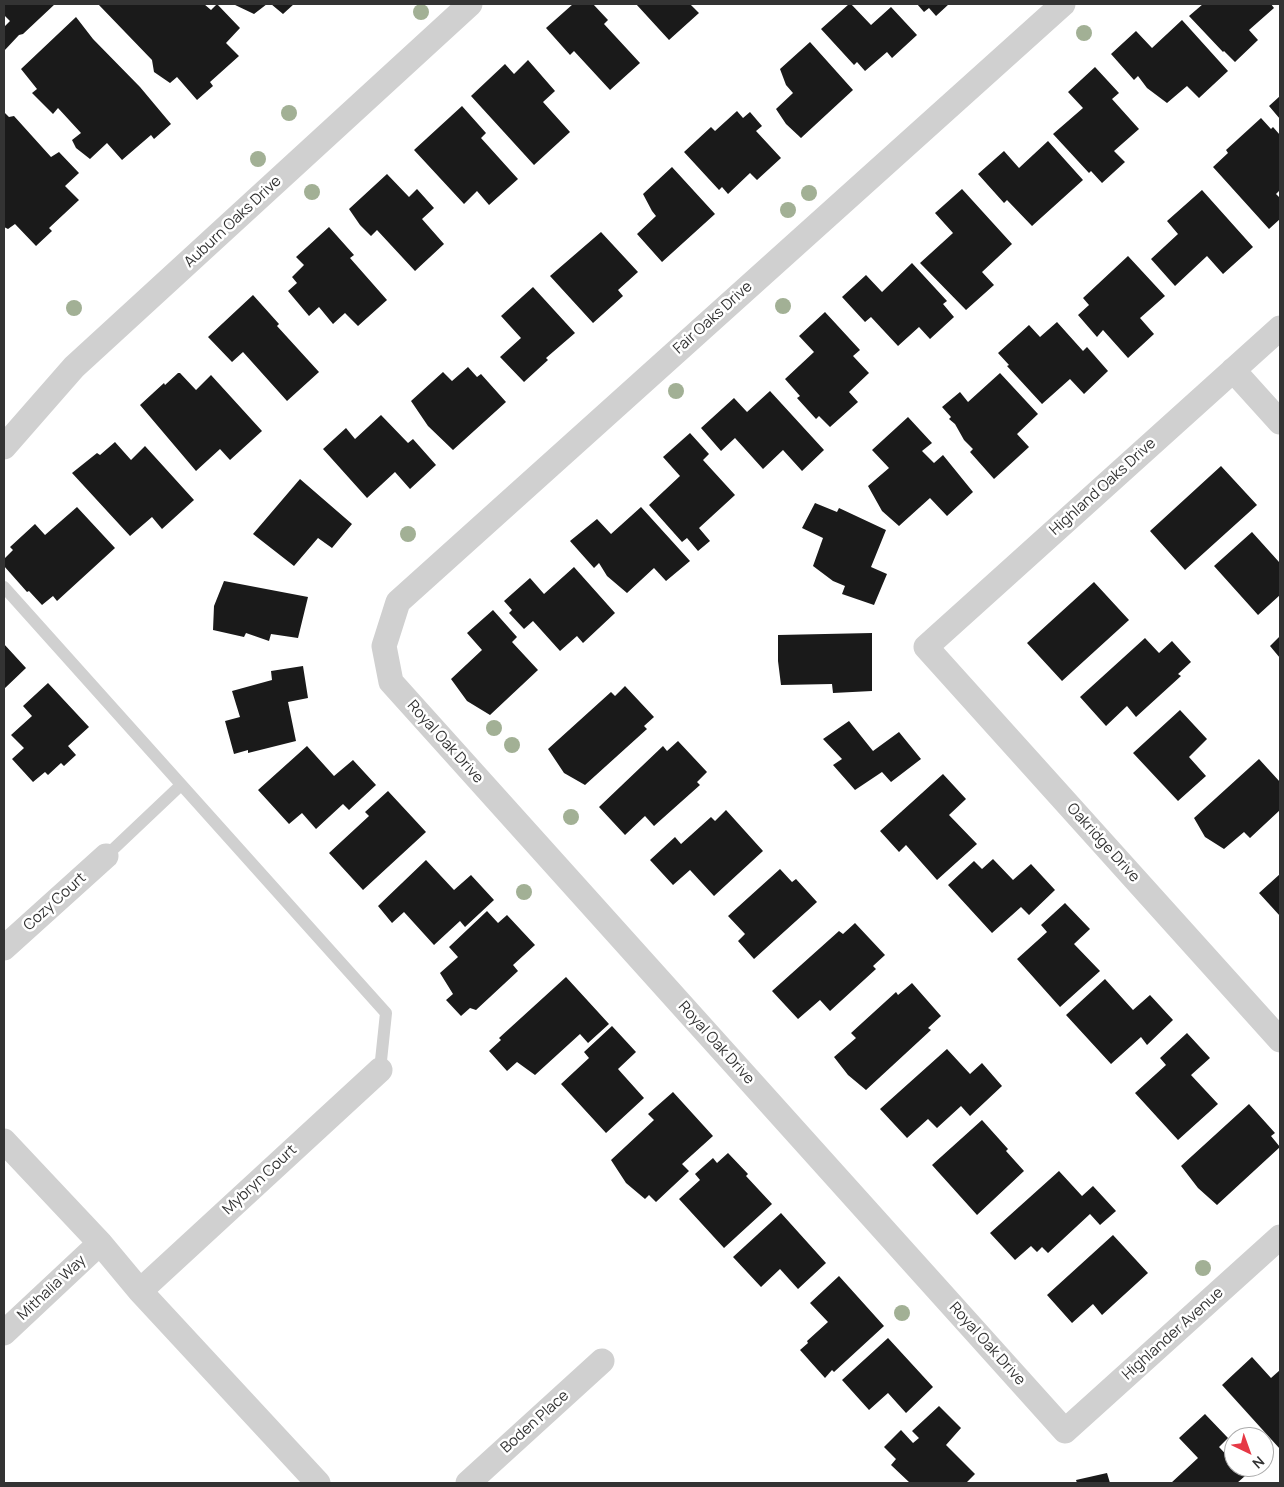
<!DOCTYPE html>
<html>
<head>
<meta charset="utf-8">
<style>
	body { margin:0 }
	#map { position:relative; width:1284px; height:1487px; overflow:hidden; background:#fff; font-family:Manrope,sans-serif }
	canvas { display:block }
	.frame { position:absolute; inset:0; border:5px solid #333; pointer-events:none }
	.north { position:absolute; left:1224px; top:1427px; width:50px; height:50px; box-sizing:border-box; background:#fff; border:1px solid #adadad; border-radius:50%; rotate:138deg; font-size:14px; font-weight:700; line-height:20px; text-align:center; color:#333 }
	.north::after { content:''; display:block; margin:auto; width:18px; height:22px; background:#e63946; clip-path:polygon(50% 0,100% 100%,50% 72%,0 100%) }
</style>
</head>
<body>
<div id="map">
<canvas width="1284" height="1487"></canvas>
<div class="frame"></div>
<div class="north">N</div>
</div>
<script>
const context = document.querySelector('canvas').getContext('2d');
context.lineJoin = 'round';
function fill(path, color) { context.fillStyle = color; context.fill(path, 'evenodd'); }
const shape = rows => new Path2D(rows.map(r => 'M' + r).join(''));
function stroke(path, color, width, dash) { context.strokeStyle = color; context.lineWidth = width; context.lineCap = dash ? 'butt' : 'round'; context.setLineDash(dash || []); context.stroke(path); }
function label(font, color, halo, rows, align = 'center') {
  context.font = font + ' Manrope,sans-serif'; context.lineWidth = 5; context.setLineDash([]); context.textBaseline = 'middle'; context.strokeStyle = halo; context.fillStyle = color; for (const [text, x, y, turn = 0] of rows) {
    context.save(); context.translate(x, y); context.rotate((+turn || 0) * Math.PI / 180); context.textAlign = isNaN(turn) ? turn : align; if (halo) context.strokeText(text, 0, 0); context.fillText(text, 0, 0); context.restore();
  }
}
fill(shape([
	[4,4,55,4,23,34,19,35,4,51,4,27,10,21,4,15],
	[98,4,204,4,211,10,217,4,240,28,226,43,239,56,210,82,213,86,197,100,177,77,170,83,154,72,152,60],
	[233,4,267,4,254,14],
	[271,4,294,4,283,14],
	[573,4,593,4,608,20,604,24,640,63,610,90,574,51,570,55,546,28],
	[636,4,690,4,699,13,669,40],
	[849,4,851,4,871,25,891,7,917,35,892,58,887,52,865,71,857,62,854,65,821,29],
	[917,4,949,4,936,16,929,8,924,12],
	[1203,4,1271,4,1274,8,1249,30,1258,40,1235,62,1224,51,1223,52,1189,16],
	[76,17,93,39,140,87,171,124,154,139,151,135,122,160,107,143,90,159,76,148,72,140,81,133,58,108,53,114,32,93,37,89,21,69],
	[1182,20,1228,71,1199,98,1187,86,1167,103,1147,88,1138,76,1134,80,1111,54,1136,31,1152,48],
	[810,42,853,90,801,138,786,124,776,109,793,93,786,85,780,69],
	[528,60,555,91,543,102,570,132,534,165,471,96,505,64,514,74],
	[1095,67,1119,93,1112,99,1139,129,1114,151,1125,162,1102,183,1091,171,1089,173,1053,134,1083,108,1068,92],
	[1280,96,1280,119,1269,106],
	[462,106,486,133,481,138,518,179,489,205,477,191,464,204,414,150],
	[737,111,743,118,750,112,762,126,756,131,781,158,757,180,750,173,728,194,722,187,719,190,684,152,711,127,715,131],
	[4,112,9,117,14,116,51,157,59,152,79,173,65,186,79,200,49,228,52,231,36,246,15,224,8,229,4,227],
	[1261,118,1271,129,1273,127,1280,135,1280,190,1276,194,1280,198,1280,219,1269,229,1213,167,1228,153,1226,150],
	[1048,141,1083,180,1032,226,1007,200,1004,203,978,174,1004,151,1019,168],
	[672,167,715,214,662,262,637,234,656,216,652,211,643,194],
	[387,174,409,197,417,189,434,208,422,219,444,244,415,271,377,230,371,236,360,225,349,209],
	[962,189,1012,244,982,272,994,285,966,310,920,263,953,233,935,213],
	[1202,190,1253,247,1223,274,1207,256,1175,286,1151,259,1178,234,1167,221],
	[329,227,354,255,350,258,387,300,358,326,345,313,333,324,319,307,309,316,288,291,297,283,292,277,304,265,296,257],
	[601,232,638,272,618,290,623,296,593,323,550,276],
	[1128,256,1165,296,1140,318,1154,334,1128,358,1103,330,1097,337,1078,315,1089,305,1083,298],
	[912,263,947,301,943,304,954,317,930,339,919,327,898,346,871,317,865,322,842,297,866,275,882,292],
	[533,287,575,333,546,358,548,360,524,382,500,357,521,338,501,316],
	[253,295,279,324,277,326,319,372,287,401,243,352,232,362,208,337],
	[825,312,860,350,853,356,869,373,849,392,858,402,830,427,819,416,816,419,797,398,800,396,785,379,814,352,799,336],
	[1057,322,1083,351,1087,347,1108,371,1084,394,1070,379,1042,404,1007,366,1009,365,998,353,1029,325,1040,337],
	[468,367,477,377,481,374,506,402,453,450,428,426,411,401,443,372,452,381],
	[178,373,180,373,196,390,211,375,262,431,230,460,220,449,196,471,140,405,164,383,165,385],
	[1000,373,1038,414,1017,434,1029,447,994,479,970,452,973,449,964,440,955,424,949,419,951,417,942,407,960,392,968,402],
	[770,391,824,450,802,471,783,450,763,469,735,438,721,451,701,428,734,398,747,412],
	[381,415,408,443,413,439,436,465,410,489,395,472,367,498,323,449,346,428,355,439],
	[908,417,932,443,922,451,934,463,943,455,973,492,947,516,930,498,899,526,882,511,868,486,889,468,872,450],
	[690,433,709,454,703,460,735,495,699,528,710,541,698,551,687,538,682,542,649,505,680,476,663,457],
	[115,442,131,460,145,446,194,500,162,529,152,517,130,536,72,473,97,453,100,455],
	[1221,466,1257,505,1185,570,1150,531],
	[300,479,352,524,332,548,318,538,294,566,253,534],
	[815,503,837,512,839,508,886,530,871,567,887,574,874,605,842,594,845,586,833,581,813,566,823,538,802,528],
	[77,507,115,548,57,601,53,596,42,605,29,591,27,592,4,566,4,559,13,550,10,547,35,524,45,535],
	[641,507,690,561,666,581,654,568,627,593,607,576,599,563,594,568,570,541,597,519,611,534],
	[1252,532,1279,562,1280,561,1280,595,1258,615,1214,566],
	[574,567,615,613,583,643,577,636,560,651,533,621,524,629,509,613,512,610,504,601,530,578,544,594],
	[224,581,308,597,298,638,271,634,269,641,246,633,244,637,213,630,214,606],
	[1094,582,1129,620,1062,681,1027,643],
	[493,610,517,637,512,642,538,670,490,715,467,701,451,679,482,650,467,633],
	[872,633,872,691,833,693,832,684,781,685,778,661,778,635],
	[1280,636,1280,658,1270,646],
	[1145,638,1159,653,1172,641,1191,662,1178,674,1181,676,1136,717,1127,706,1106,726,1080,697],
	[4,644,26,668,4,689],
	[303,666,308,698,288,702,296,741,248,753,248,750,234,754,225,721,240,717,232,691,272,680,271,671],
	[48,683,89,727,68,746,76,755,64,766,61,763,48,775,45,772,33,782,12,759,24,748,11,735,32,716,23,706],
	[625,686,654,717,644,726,647,729,585,785,564,773,548,749,611,692,615,696],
	[1180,710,1207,739,1189,757,1206,776,1178,801,1133,753],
	[849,721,873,751,899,732,921,759,891,782,882,772,855,790,833,765,842,759,823,739],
	[678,741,707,772,697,782,700,785,654,826,645,816,625,835,599,807,663,746,667,751],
	[307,746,334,776,353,760,376,785,349,810,343,804,316,829,302,813,289,824,258,790],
	[1259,759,1280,782,1280,810,1250,838,1244,832,1224,849,1205,837,1194,818],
	[943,774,966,799,949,815,977,844,937,880,906,845,899,852,880,831],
	[388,791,426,832,363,890,329,853,369,816,365,812],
	[726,810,763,851,714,896,690,870,673,885,650,860,675,837,681,844,711,817,715,821],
	[993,859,1013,880,1031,864,1055,890,1029,915,1021,907,992,933,948,885,974,861,982,869],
	[426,860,454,890,471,875,494,900,465,927,460,921,434,945,404,912,392,923,378,906],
	[780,869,792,882,796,879,817,902,754,959,738,941,745,934,728,916],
	[1280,874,1280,916,1259,893],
	[1065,903,1090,929,1074,944,1100,971,1060,1007,1017,959,1047,932,1041,925],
	[487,911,498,923,507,915,535,945,513,965,518,971,476,1010,470,1008,461,1016,446,1000,453,994,440,973,458,957,449,947],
	[855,923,885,955,873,966,876,969,830,1011,820,1000,798,1019,772,991,839,931,843,934],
	[566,977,609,1024,588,1043,580,1034,535,1075,517,1062,507,1071,489,1051,501,1040,499,1038],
	[1105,979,1133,1010,1150,995,1173,1020,1147,1045,1141,1037,1111,1064,1066,1015],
	[912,983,941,1016,928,1028,931,1030,866,1090,848,1075,834,1057,856,1038,851,1033,896,992,898,995],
	[612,1026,636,1052,618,1069,644,1098,606,1133,561,1084,589,1058,584,1052],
	[1187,1033,1210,1058,1191,1075,1218,1104,1178,1140,1135,1093,1166,1065,1160,1058],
	[947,1049,970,1074,982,1063,1002,1086,970,1116,961,1106,937,1128,928,1119,907,1138,880,1109],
	[673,1092,713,1136,682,1164,689,1171,656,1202,649,1195,645,1199,626,1183,611,1160,654,1120,648,1114],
	[1249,1104,1275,1133,1271,1136,1280,1147,1217,1205,1198,1188,1181,1166],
	[982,1120,1008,1149,1006,1151,1024,1171,977,1215,932,1165],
	[728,1153,748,1174,746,1176,772,1204,724,1248,679,1199,700,1180,695,1174,713,1158,717,1163],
	[1059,1171,1082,1196,1093,1186,1116,1211,1100,1225,1090,1214,1048,1253,1042,1247,1037,1252,1031,1246,1015,1260,990,1233],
	[781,1213,826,1263,798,1289,780,1269,761,1287,733,1257],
	[1113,1235,1148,1273,1102,1315,1093,1304,1072,1323,1047,1295],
	[839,1276,884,1326,834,1372,832,1370,825,1378,800,1350,808,1343,807,1341,828,1322,810,1303],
	[888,1338,933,1387,906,1413,888,1393,869,1410,842,1380],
	[1252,1357,1271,1378,1280,1370,1280,1449,1222,1385],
	[939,1406,961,1428,946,1445,975,1474,966,1483,910,1483,891,1465,896,1459,884,1447,901,1430,913,1443,919,1438,912,1431],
	[1205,1414,1228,1438,1219,1447,1234,1463,1234,1467,1237,1467,1245,1476,1237,1483,1171,1483,1198,1458,1179,1438],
	[1107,1473,1110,1483,1077,1483,1076,1480]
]), '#1a1a1a');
stroke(shape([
	[4,587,386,1013,380,1070],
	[106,856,181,785]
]), '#d0d0d0', 12);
stroke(shape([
	[1063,4,398,602,384,646,391,682,1065,1431,1280,1237],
	[1280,328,926,647,1280,1040],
	[1233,370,1280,422],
	[4,447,74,367,470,4],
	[4,948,106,856],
	[4,1141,100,1243,140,1291,318,1483],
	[140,1291,380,1070],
	[4,1333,100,1243],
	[468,1483,602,1361]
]), '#d0d0d0', 25);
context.fillStyle = '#a2b095';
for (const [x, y] of [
	[421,12],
	[1084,33],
	[289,113],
	[258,159],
	[312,192],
	[809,193],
	[788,210],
	[783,306],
	[74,308],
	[676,391],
	[408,534],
	[494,728],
	[512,745],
	[571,817],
	[524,892],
	[1203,1268],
	[902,1313]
]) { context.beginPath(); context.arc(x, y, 8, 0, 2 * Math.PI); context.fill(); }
label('15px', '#333', '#fff', [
	["Auburn Oaks Drive",233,222,-43],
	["Fair Oaks Drive",713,318,-42],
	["Highland Oaks Drive",1103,487,-42],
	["Royal Oak Drive",445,742,48],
	["Oakridge Drive",1103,843,48],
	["Cozy Court",55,902,-42],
	["Royal Oak Drive",716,1043,48],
	["Mybryn Court",260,1180,-43],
	["Mithalia Way",52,1288,-43],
	["Highlander Avenue",1173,1334,-42],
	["Royal Oak Drive",987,1344,48],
	["Boden Place",535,1422,-42]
]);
</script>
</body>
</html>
